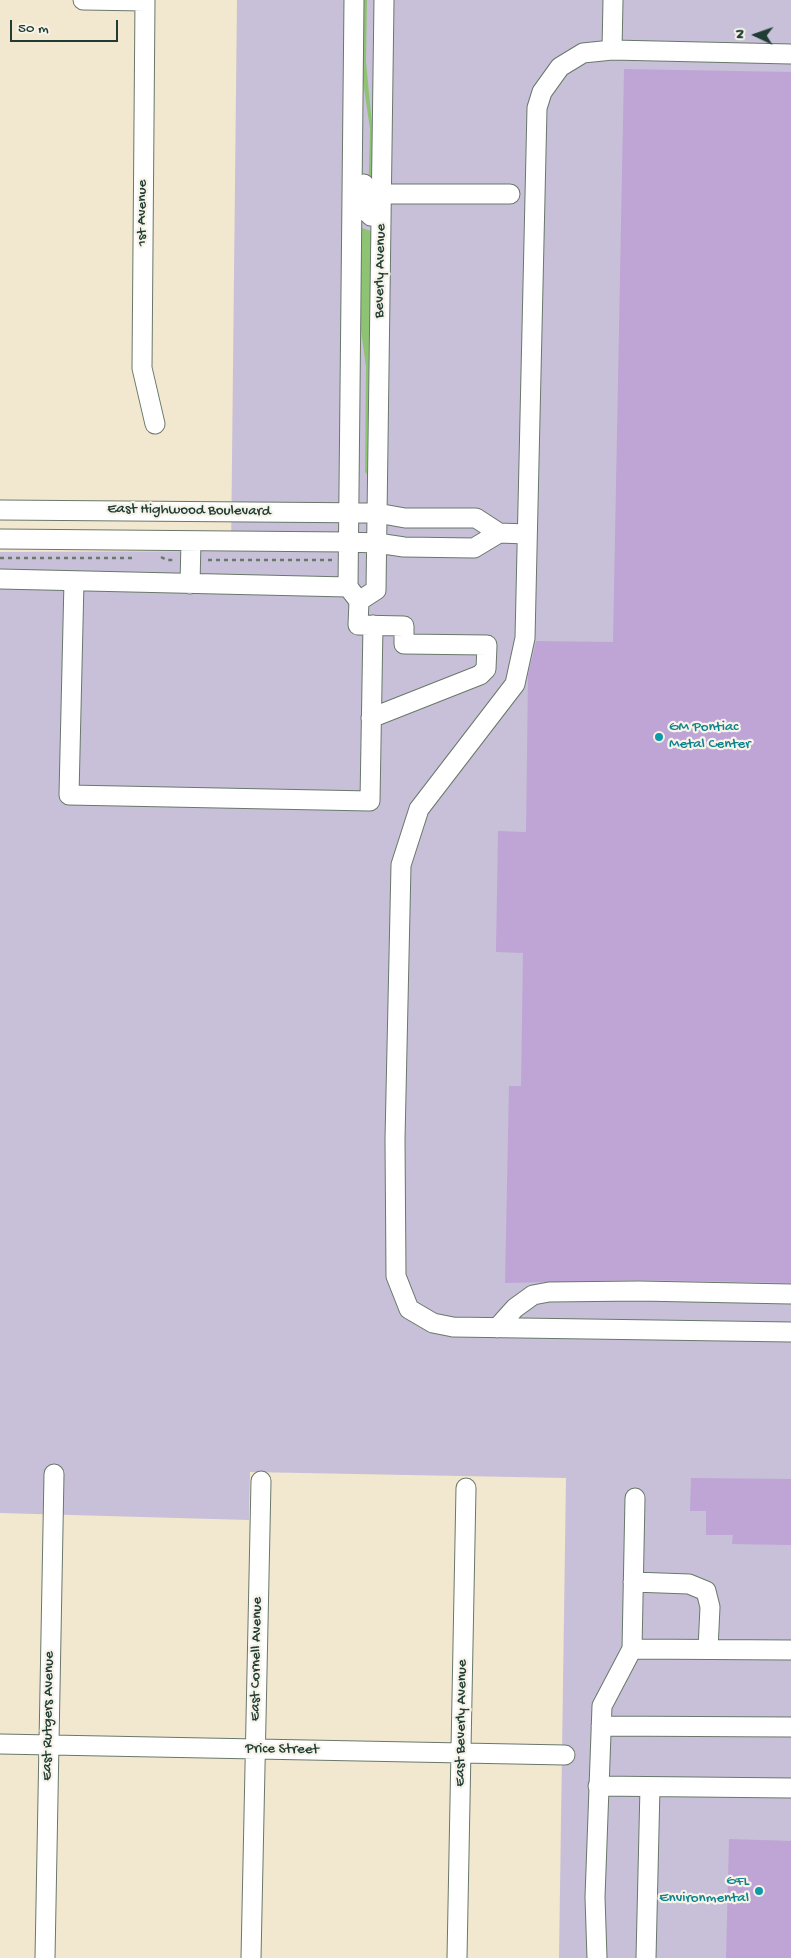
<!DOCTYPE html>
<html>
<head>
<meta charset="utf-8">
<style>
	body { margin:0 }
	#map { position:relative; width:791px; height:1958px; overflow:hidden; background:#f2e7cf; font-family:"Gochi Hand",sans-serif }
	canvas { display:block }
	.north { position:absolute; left:731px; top:10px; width:50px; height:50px; -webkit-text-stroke:4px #f7f3e8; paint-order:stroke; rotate:273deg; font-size:14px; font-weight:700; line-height:20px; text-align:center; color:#1f3d34 }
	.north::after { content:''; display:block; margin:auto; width:18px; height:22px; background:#1f3d34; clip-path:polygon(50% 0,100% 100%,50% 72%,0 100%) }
	.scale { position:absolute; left:10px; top:20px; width:108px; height:22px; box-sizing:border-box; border:2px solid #1f3d34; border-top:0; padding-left:6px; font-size:15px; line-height:18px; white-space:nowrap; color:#1f3d34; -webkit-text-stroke:4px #f7f3e8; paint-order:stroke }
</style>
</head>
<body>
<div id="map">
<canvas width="791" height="1958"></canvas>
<div class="north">N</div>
<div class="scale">50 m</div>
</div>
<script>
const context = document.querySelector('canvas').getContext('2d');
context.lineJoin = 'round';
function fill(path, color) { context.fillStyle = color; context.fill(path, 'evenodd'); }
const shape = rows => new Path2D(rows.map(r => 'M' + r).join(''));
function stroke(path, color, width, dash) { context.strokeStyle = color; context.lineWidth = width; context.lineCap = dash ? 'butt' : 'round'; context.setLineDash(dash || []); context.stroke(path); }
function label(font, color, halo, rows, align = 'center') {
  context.font = font + ' "Gochi Hand",sans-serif'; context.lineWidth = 4.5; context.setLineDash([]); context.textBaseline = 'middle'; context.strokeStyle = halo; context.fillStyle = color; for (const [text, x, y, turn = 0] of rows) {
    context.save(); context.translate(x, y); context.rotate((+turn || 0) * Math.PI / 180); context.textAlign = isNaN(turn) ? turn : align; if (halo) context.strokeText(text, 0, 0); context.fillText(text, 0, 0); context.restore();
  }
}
fill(shape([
	[237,0,791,0,791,1958,559,1958,566,1478,250,1472,249,1520,0,1513,0,552,231,551]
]), '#c7c0d8');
fill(shape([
	[363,0,367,0,366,62,373,134,372,204,368,204,370,129,362,74],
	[362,228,371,231,367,474,365,472,366,367,359,316]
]), '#8fc374');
fill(shape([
	[624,69,791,72,791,1283,639,1280,505,1283,509,1086,521,1086,523,953,496,952,498,831,526,832,528,675,536,641,613,642],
	[691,1478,791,1479,791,1545,732,1544,733,1535,706,1535,706,1511,690,1511],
	[729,1839,791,1841,791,1958,726,1958]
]), '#bfa4d6');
const minor = shape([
	[83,0,145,1],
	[145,0,142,368,155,424],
	[354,0,348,587,359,601,358,625,404,626,404,644,487,645,486,669,480,675,371,718],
	[613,0,612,50,583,53,560,67,542,92,537,108,525,638,515,684,419,809,401,865,395,1139,396,1276,409,1309,433,1323,453,1327,791,1332],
	[612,50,791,54],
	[364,184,365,210,371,216,381,217],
	[382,194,510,194],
	[0,510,377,513,405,518,476,518,499,533,527,534],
	[0,539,347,542,377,543,404,547,474,548,499,533],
	[0,579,348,587],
	[74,581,69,795,370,801,373,625],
	[190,584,191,541],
	[359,601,376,590,384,0],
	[497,1328,515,1308,533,1295,549,1292,639,1291,791,1294],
	[633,1582,689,1584,706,1591,710,1607,708,1649],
	[632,1649,635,1498],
	[601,1726,791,1727],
	[0,1744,565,1755],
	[598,1786,791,1788],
	[45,1958,54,1474],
	[251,1958,261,1481],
	[457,1958,466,1488],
	[597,1958,595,1897,602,1706,632,1649,791,1650],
	[646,1958,650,1787]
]);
stroke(minor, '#69786a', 21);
stroke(shape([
	[161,557,167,560,175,560],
	[0,558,136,558],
	[208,560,332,560]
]), '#69786a', 2.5, [4, 4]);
stroke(minor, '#fff', 19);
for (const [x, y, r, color] of [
	[659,737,5,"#0f9aa8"],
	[759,1891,5,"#0f9aa8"]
]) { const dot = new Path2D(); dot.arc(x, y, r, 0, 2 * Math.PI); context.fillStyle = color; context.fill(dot); stroke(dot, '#f7f3e8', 2); }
label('15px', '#1f3d34', '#f7f3e8', [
	["1st Avenue",143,213,-90],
	["Beverly Avenue",381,271,-89],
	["East Highwood Boulevard",189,511,1],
	["East Cornell Avenue",257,1659,-89],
	["East Rutgers Avenue",49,1716,-89],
	["East Beverly Avenue",462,1723,-89],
	["Price Street",282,1750,1]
]);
label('15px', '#0d838f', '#f7f3e8', [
	["GM Pontiac",669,728],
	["Metal Center",669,745],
	["GFL",749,1882,"right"],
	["Environmental",749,1899,"right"]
], 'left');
</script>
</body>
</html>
